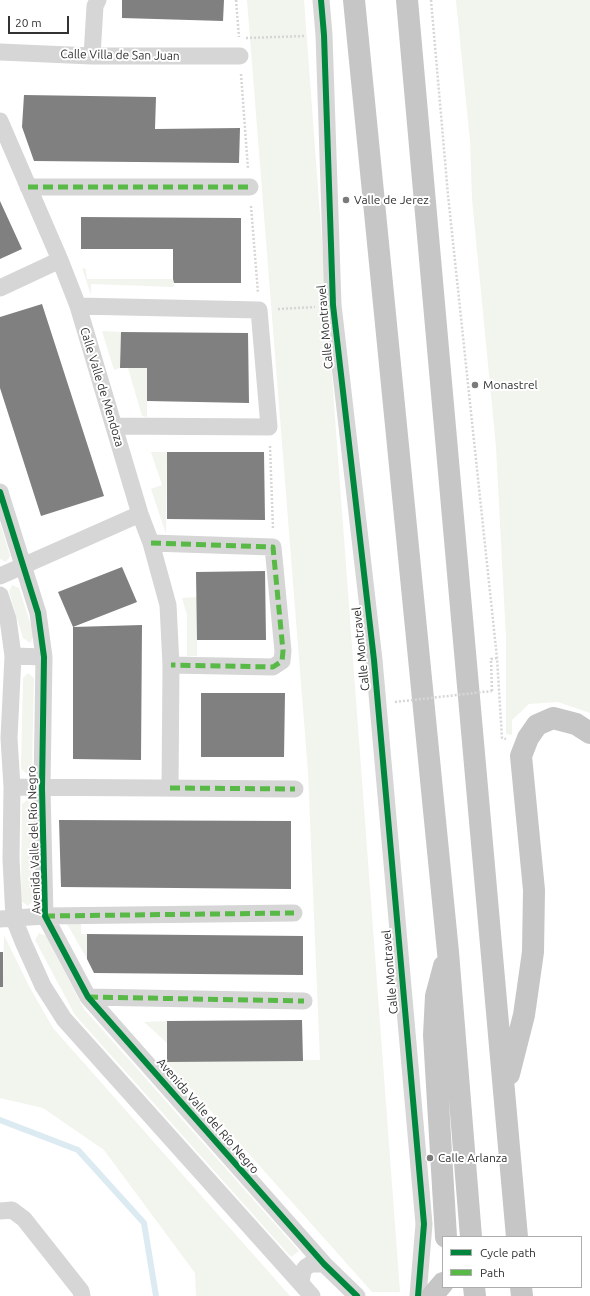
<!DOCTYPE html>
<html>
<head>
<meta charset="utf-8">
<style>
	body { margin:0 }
	#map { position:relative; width:590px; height:1296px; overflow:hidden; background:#fff; font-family:Ubuntu,sans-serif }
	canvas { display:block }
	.legend { position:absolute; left:442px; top:1236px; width:140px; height:52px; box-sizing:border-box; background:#fff; border:1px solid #adadad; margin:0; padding:5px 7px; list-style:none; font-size:12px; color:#323232 }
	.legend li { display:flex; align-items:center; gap:8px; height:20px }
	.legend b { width:20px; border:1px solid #adadad }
	.scale { position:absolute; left:8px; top:16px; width:61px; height:18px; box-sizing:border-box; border:2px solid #323232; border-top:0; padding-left:5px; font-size:12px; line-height:14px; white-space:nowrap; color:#323232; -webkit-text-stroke:3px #fff; paint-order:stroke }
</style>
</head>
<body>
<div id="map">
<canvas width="590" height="1296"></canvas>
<ul class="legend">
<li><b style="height:5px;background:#00873e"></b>Cycle path</li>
<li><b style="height:5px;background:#58b947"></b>Path</li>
</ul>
<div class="scale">20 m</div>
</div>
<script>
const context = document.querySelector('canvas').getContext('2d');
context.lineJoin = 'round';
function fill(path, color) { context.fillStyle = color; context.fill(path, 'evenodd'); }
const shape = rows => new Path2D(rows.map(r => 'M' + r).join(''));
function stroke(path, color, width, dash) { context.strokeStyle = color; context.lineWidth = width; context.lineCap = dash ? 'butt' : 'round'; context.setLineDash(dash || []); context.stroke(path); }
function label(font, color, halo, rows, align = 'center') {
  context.font = font + ' Ubuntu,sans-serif'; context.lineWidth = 4; context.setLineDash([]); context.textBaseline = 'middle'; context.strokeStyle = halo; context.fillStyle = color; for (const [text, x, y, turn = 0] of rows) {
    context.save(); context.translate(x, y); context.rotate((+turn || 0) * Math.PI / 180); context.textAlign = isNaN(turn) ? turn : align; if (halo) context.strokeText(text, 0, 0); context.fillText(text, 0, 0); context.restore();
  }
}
fill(shape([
	[247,0,304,0,400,1292,372,1292,167,1062,320,1060,308,772],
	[456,0,590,0,590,713,558,702,529,704,512,720,512,735,506,734,506,638,496,447,472,199,470,141],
	[82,268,86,269,87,279,173,279,174,287,91,284,91,295],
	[102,331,121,332,120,368,114,370],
	[128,368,147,368,147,417,142,416],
	[151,452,167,452,166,534,151,489,162,485],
	[0,523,10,556,6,562,0,559],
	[12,585,19,588,34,635,30,643,23,638,9,592],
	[197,597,197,656,187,656,187,615,182,598],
	[28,673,34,678,32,769,27,774,21,769,23,678],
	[27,800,33,805,33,901,28,906,21,901,22,804],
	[66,922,81,923,81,934,87,934,87,959],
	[39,933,46,936,84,1009,299,1251,291,1257,75,1015,35,940],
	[4,935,30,988,53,1028,290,1296,196,1296,195,1273,104,1150,43,1108,0,1098,0,987,3,987],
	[167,1021,167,1043,144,1022]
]), '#f2f5ed');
stroke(shape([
	[0,1120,78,1150,144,1223,156,1296]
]), '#dbebf1', 6);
fill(shape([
	[122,0,224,0,223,21,122,18],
	[24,95,156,97,155,129,240,128,239,163,34,161,22,127],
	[0,201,22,249,0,259],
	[81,217,241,218,241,283,174,283,173,279,173,249,81,249],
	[42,304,104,496,41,516,0,388,0,317],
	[121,332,248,333,249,403,147,401,147,368,120,368],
	[167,452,264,452,265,520,167,519],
	[122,567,137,602,73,627,142,625,141,760,73,759,73,627,58,592],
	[265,571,266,640,197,640,196,572],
	[201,693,285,693,284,757,201,757],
	[59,820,291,821,291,889,61,887],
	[87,934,303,936,303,975,94,973,87,959],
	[0,952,3,952,3,987,0,987],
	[302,1020,303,1061,167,1062,167,1021]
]), '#808080');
stroke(shape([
	[236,0,239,37],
	[431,0,448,195,497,658,502,738,506,739],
	[246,38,305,36],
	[241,74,248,169],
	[251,206,258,293],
	[278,309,315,307],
	[270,446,273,529],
	[492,691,491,659,497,658]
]), '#d6d6d6', 2.5, [2, 2]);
stroke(shape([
	[321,0,324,35,333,305,374,660,424,1224,418,1296],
	[0,52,92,56,240,56],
	[92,56,95,6,98,0],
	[0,121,60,260,78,306,140,514,151,543,168,605,171,665,170,788],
	[28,187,250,187],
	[0,288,60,260],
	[78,306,259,310,269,427,114,426],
	[0,492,38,613,44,657,42,788,45,916,88,997,324,1264,357,1296],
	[151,543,273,547,283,651,282,661,273,667,171,665],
	[0,576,140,514],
	[0,595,8,619,13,656,9,738,12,787,11,859,14,919,24,944,43,986,64,1019,312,1296],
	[13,656,44,657],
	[12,787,295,789],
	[0,919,45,916,294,913],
	[88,997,304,1001],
	[0,1211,12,1210,24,1219,81,1291,82,1296],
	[301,1282,303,1271,306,1267,311,1264,324,1264]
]), '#d6d6d6', 17);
stroke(shape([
	[354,0,448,952,471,1237],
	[407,0,517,1237],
	[444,966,436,996,434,1035,446,1237],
	[509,1074,524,1015,533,952,534,890,521,756,528,738,537,725,553,718,576,724,590,733],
	[474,1287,475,1296],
	[521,1287,522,1296],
	[432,1296,443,1283]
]), '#c6c6c6', 22);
stroke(shape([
	[395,702,492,691]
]), '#d6d6d6', 2.5, [2, 2]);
stroke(shape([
	[28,187,250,187],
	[151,543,273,547,283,651,282,661,273,667,171,665],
	[170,788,295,789],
	[45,916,294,913],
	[88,997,304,1001]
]), '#58b947', 5, [10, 5]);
stroke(shape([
	[321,0,324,35,333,305,374,660,424,1224,418,1296],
	[0,492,38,613,44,657,42,788,45,916,88,997,324,1264,357,1296]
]), '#00873e', 6);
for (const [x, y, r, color] of [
	[346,200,4,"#7a7a7a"],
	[475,385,4,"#7a7a7a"],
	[430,1158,4,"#7a7a7a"]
]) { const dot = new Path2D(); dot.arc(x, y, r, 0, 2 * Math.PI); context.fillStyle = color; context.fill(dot); stroke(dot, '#fff', 1.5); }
label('12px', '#323232', '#fff', [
	["Calle Villa de San Juan",120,55,1],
	["Calle Montravel",325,327,-95],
	["Calle Valle de Mendoza",102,387,73],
	["Calle Montravel",361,649,-96],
	["Avenida Valle del Río Negro",34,840,-92],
	["Calle Montravel",390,972,-95],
	["Avenida Valle del Río Negro",208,1116,49]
]);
label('12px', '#323232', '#fff', [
	["Valle de Jerez",354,200],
	["Monastrel",483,385],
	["Calle Arlanza",438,1158]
], 'left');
</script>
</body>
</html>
